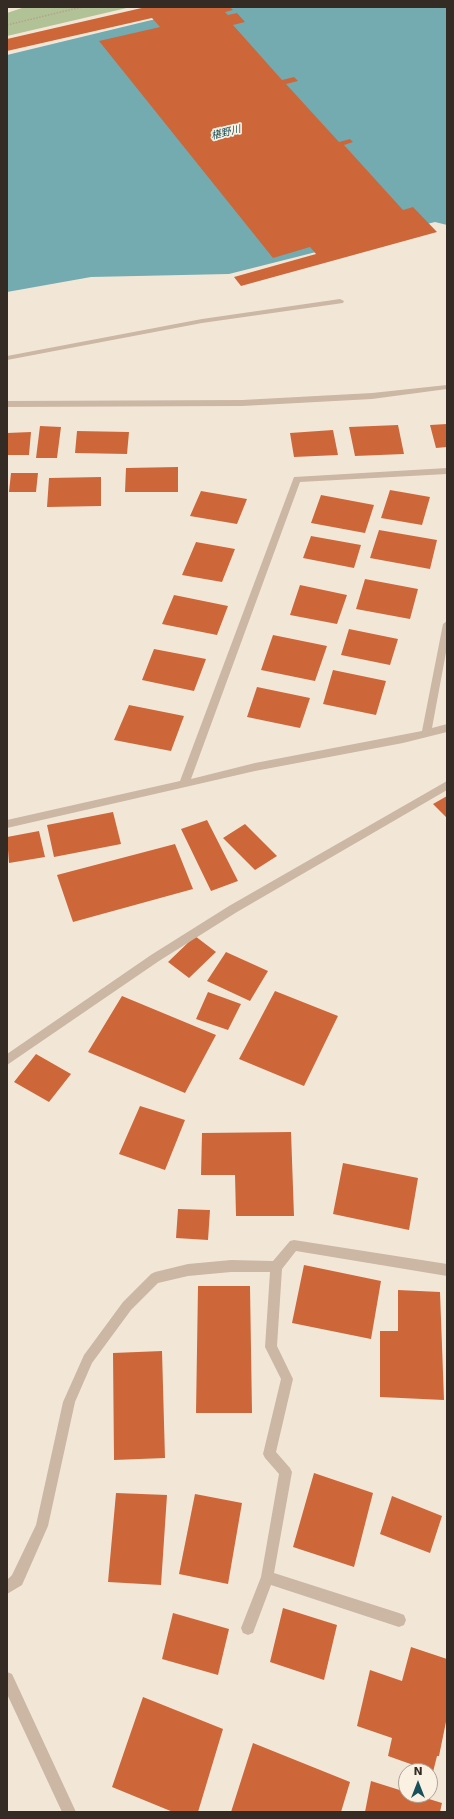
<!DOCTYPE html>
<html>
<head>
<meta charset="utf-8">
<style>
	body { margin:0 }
	#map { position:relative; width:454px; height:1819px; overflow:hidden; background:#f2e7d7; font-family:"DejaVu Sans",sans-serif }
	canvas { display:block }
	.frame { position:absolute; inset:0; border:8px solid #352b25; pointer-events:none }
	.north { position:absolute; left:398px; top:1763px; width:40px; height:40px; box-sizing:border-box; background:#faf1e3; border:1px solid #aba297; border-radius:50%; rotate:0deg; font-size:11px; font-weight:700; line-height:16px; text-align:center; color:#352b25 }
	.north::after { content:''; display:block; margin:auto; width:14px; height:18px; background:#195059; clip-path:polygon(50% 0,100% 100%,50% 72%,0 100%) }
</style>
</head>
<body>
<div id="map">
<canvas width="454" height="1819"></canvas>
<div class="frame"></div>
<div class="north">N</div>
</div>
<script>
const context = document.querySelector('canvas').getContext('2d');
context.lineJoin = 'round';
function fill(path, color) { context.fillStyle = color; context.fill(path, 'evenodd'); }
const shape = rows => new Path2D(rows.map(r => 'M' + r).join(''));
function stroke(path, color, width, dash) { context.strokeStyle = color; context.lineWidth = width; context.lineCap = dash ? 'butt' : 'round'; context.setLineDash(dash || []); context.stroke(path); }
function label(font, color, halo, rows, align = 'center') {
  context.font = font + ' "DejaVu Sans","Noto Sans JP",sans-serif'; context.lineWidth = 3.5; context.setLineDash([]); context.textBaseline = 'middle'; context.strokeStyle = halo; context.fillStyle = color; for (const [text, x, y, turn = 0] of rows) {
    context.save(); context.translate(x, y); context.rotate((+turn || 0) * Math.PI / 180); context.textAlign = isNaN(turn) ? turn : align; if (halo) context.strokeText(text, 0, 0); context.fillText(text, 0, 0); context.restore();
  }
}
fill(shape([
	[25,7,131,7,7,36,7,13]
]), '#b1c296');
fill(shape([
	[195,7,447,7,447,225,435,222,229,274,91,277,7,292,7,55,164,17]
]), '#74abb1');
fill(shape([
	[146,7,230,7,233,10,225,12,228,15,237,13,245,22,233,25,282,80,294,77,298,81,286,84,339,142,350,139,353,142,344,145,403,210,413,207,437,232,241,286,234,277,316,254,310,247,273,258,99,41,160,27,152,18,7,51,7,39],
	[447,424,447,447,436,448,430,425],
	[398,425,404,454,355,456,349,427],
	[40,426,61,427,57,458,36,458],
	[333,430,338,455,294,457,290,433],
	[77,431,129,432,127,454,75,453],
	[31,432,29,455,7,455,7,433],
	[178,467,178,492,125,492,126,468],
	[11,473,38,473,36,492,9,492],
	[101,477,101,506,47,507,49,478],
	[390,490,430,497,422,525,381,518],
	[201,491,247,499,237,524,190,516],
	[321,495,374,505,365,533,311,523],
	[379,530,437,540,430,569,370,558],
	[311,536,361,545,354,568,303,558],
	[196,542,235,549,222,582,182,575],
	[365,579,418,589,410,619,356,609],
	[300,585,347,595,337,624,290,615],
	[174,595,228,606,217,635,162,624],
	[349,629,398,639,390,665,341,655],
	[273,635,327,646,315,681,261,670],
	[154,649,206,659,194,691,142,680],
	[333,670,386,681,376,715,323,704],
	[257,687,310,698,300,728,247,717],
	[129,705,184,716,171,751,114,740],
	[447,796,447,818,433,804],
	[113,812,121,844,54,857,47,825],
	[207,820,238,881,211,891,181,829],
	[245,824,277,856,255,870,223,838],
	[39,831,45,857,9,863,7,837],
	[175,844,193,889,73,922,57,875],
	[195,936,216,952,189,978,168,962],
	[226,952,268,971,250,1001,207,981],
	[275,991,338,1016,304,1086,239,1059],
	[208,992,241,1004,228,1030,196,1019],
	[122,996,216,1035,185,1093,88,1052],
	[36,1054,71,1074,49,1102,14,1082],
	[140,1106,185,1120,165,1170,119,1154],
	[291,1132,294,1216,236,1216,235,1175,201,1175,202,1133],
	[343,1163,418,1178,409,1230,333,1214],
	[178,1209,210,1210,208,1240,176,1238],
	[304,1265,381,1281,371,1339,292,1323],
	[198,1286,250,1286,252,1413,196,1413],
	[398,1290,440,1292,444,1400,380,1397,380,1331,398,1331],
	[162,1351,165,1458,114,1460,113,1353],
	[314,1473,373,1493,354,1567,293,1547],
	[116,1493,167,1495,161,1585,108,1582],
	[195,1494,242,1503,228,1584,179,1574],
	[392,1496,442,1516,430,1553,380,1534],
	[283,1608,337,1625,324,1680,270,1662],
	[173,1613,229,1629,218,1675,162,1659],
	[411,1647,447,1659,447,1717,439,1756,437,1756,433,1772,388,1756,392,1738,357,1726,370,1670,402,1681],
	[143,1697,223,1729,198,1812,173,1812,112,1787],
	[253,1743,350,1782,341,1812,231,1812],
	[371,1781,406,1792,406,1795,416,1795,442,1803,440,1812,365,1812]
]), '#cd673a');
stroke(shape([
	[7,25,82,7]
]), '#b7a18d', 1.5, [1.5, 1.5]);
fill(shape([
	[340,299,344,301,343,303,202,323,7,360,7,356,202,319,340,299]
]), '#cbb7a3');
fill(shape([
	[447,385,447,389,372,399,242,406,7,407,7,401,242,400,372,393,447,385],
	[447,468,447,474,300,482,191,779,255,763,422,731,443,624,447,621,447,647,432,728,447,724,447,732,403,743,255,771,7,828,7,820,180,781,294,477,447,468],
	[447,781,447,790,237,912,159,961,7,1065,7,1054,151,955,229,906,447,781],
	[294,1240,447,1264,447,1276,296,1251,282,1269,277,1346,293,1379,276,1452,290,1468,292,1472,274,1573,399,1613,404,1615,406,1620,404,1625,399,1627,271,1585,253,1633,248,1635,243,1633,241,1628,261,1577,279,1474,265,1458,263,1454,281,1379,265,1347,270,1272,231,1272,188,1276,158,1283,131,1310,92,1363,75,1402,48,1526,22,1585,7,1594,7,1580,12,1575,36,1525,63,1402,84,1355,123,1302,151,1274,155,1272,188,1264,231,1260,273,1261,290,1241,294,1240]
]), '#cbb7a3');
fill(shape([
	[7,1672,12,1674,76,1812,62,1812,7,1694,7,1672]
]), '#cbb7a3');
label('italic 10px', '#195059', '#faf1e3', [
	["椹野川",226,133,-14]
]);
</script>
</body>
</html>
